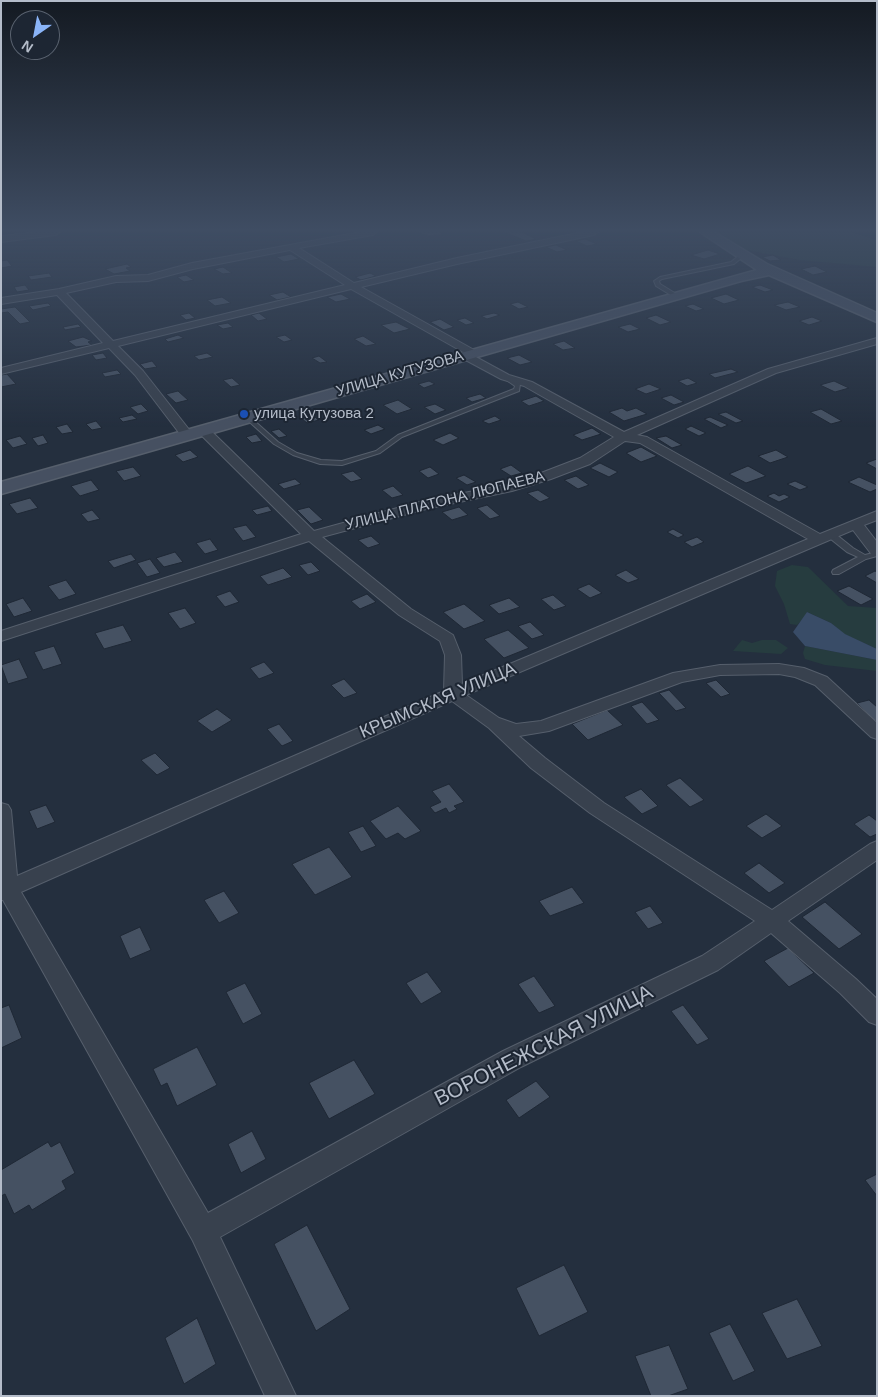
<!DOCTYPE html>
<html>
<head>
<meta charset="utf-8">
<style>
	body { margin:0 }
	#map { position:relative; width:878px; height:1397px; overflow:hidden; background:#242f3e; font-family:Arial,sans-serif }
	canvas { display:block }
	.frame { position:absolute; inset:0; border:2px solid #b4bcc9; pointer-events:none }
	.north { position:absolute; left:10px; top:10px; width:50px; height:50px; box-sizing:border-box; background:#1d2633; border:1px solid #59626f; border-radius:50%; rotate:213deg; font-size:14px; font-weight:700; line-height:20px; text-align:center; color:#b4bcc9 }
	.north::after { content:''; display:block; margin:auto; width:18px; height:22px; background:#8ab4f8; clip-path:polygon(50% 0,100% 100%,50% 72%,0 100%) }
</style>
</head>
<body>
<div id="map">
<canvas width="878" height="1397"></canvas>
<div class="frame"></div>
<div class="north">N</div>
</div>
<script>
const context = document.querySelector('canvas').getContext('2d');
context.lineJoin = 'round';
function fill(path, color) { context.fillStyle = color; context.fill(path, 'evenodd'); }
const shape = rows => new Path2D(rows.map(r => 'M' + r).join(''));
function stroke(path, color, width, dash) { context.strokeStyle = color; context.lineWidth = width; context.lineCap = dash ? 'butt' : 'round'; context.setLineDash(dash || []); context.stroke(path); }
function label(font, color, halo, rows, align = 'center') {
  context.font = font + ' Arial,sans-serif'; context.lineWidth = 4; context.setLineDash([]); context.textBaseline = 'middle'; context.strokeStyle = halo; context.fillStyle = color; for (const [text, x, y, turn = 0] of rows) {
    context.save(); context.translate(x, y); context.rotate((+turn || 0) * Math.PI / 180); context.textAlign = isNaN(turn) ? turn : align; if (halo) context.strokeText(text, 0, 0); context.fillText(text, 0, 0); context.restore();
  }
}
fill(shape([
	[714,232,851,232,877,240,877,267,799,260,741,249],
	[792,565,808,567,848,606,877,608,877,649,844,634,831,623,807,612,805,617,797,625,790,624,784,604,775,586,777,571],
	[742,640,752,643,762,640,776,640,788,648,781,654,733,651],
	[805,646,877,660,877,671,825,665,805,659,803,653]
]), '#263c3f');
fill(shape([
	[807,612,831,623,845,634,877,649,877,660,805,646,793,632]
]), '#394c67');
const building = shape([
	[419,232,439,232,442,234,429,236,419,232],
	[505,232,521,232,536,239,526,241,505,232],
	[585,239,597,244,587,246,576,241,585,239],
	[556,245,567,250,557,252,546,247,556,245],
	[708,250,720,254,704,259,691,255,708,250],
	[291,254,299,259,284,262,276,257,291,254],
	[773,255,781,260,770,261,762,257,773,255],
	[7,260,12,266,1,268,1,261,7,260],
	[127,264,131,267,126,268,130,271,114,274,105,269,127,264],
	[815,266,827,272,813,275,801,269,815,266],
	[223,267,232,273,223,274,214,269,223,267],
	[49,273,52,277,31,280,28,276,49,273],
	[370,273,376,276,361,280,355,277,370,273],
	[186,275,194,280,184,282,177,277,186,275],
	[25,285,29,290,17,292,14,287,25,285],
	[760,285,773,290,765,292,752,287,760,285],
	[283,292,291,297,277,300,269,295,283,292],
	[341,294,350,299,336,302,327,297,341,294],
	[726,294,739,300,724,304,711,298,726,294],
	[222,297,231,303,215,306,207,300,222,297],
	[518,302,528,307,519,309,510,304,518,302],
	[788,302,800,307,786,310,774,305,788,302],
	[48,303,51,306,33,310,29,306,48,303],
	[693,304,704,309,696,311,685,306,693,304],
	[15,307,30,322,20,324,8,312,1,313,1,309,15,307],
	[189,313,195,318,186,320,180,315,189,313],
	[259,313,267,319,258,321,251,315,259,313],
	[494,313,500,315,487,319,481,316,494,313],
	[656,315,671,322,660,325,646,318,656,315],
	[812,317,822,321,809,325,799,321,812,317],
	[465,318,474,323,466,325,457,320,465,318],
	[440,319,454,327,444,330,430,322,440,319],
	[396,322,410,329,394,333,381,325,396,322],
	[228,323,233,327,223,329,217,325,228,323],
	[78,324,81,327,65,330,63,327,78,324],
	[630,324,640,329,628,332,618,327,630,324],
	[178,335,184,338,168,342,165,339,178,335],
	[285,335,292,340,284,342,276,337,285,335],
	[363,336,376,344,366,346,354,339,363,336],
	[83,337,92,341,88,342,92,345,76,347,68,341,83,337],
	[564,341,575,348,563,350,553,344,564,341],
	[103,353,107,358,96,360,92,355,103,353],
	[207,353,213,357,199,360,194,356,207,353],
	[519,355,532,362,520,365,507,358,519,355],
	[319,356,327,362,320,363,312,358,319,356],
	[152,361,157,367,145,369,140,364,152,361],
	[731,369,738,372,715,378,709,374,731,369],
	[117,370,121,374,105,377,102,373,117,370],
	[7,374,16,384,1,387,1,375,7,374],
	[232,378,240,385,231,387,223,380,232,378],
	[688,378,697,383,687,386,678,381,688,378],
	[429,381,435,384,424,388,418,384,429,381],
	[834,381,849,388,835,392,820,385,834,381],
	[649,384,661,389,646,394,635,389,649,384],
	[178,391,188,400,176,403,166,394,178,391],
	[480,394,486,398,472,402,466,398,480,394],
	[671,395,684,402,674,405,661,398,671,395],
	[536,396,544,401,529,406,521,401,536,396],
	[398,400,412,409,397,414,383,405,398,400],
	[141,404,148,411,138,414,130,407,141,404],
	[435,404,446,410,435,414,424,407,435,404],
	[622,408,627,411,636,408,647,414,624,421,609,412,622,408],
	[821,409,842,421,831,424,810,412,821,409],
	[726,412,743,421,736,423,718,414,726,412],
	[132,415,137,419,123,422,119,418,132,415],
	[312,415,319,420,307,423,301,418,312,415],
	[495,416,501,420,489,424,482,421,495,416],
	[710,417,728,425,721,428,704,419,710,417],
	[96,421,102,428,92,430,86,424,96,421],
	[67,424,73,432,62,434,56,427,67,424],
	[378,425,385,429,371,434,364,430,378,425],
	[691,426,706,433,699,436,685,429,691,426],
	[592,428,601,434,582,440,573,435,592,428],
	[279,429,287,436,279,438,271,431,279,429],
	[450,433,459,438,443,445,433,440,450,433],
	[256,434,262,441,252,443,246,437,256,434],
	[43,435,48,443,38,446,32,438,43,435],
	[20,436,27,444,13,448,6,440,20,436],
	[666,436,682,445,672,448,656,438,666,436],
	[641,447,657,456,641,462,626,453,641,447],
	[190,450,198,457,183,462,175,455,190,450],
	[776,450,788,457,770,463,758,456,776,450],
	[877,459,877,469,866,463,877,459],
	[600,463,618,472,609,477,590,468,600,463],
	[511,465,522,473,511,476,500,469,511,465],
	[748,466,766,476,746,483,729,474,748,466],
	[133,467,141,476,124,481,116,471,133,467],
	[430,467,439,474,428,478,419,471,430,467],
	[353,471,362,479,351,482,341,474,353,471],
	[464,475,476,482,467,485,456,478,464,475],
	[576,476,589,485,578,489,564,480,576,476],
	[859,477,877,485,877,489,870,492,848,482,859,477],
	[295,479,301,484,284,489,278,484,295,479],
	[91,480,99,490,80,496,71,486,91,480],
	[795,481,808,487,800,490,787,484,795,481],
	[393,486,403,495,392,498,382,490,393,486],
	[538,490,550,498,540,502,527,493,538,490],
	[774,493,779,496,784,494,790,497,779,502,767,496,774,493],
	[30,498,38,508,17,514,9,504,30,498],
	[487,505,500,516,490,519,477,508,487,505],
	[268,506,272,511,257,515,252,510,268,506],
	[309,507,323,520,311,524,297,510,309,507],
	[459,507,468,515,452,520,442,512,459,507],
	[92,510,100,519,88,522,81,514,92,510],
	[246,525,256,537,243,541,233,528,246,525],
	[673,529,684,535,678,538,667,532,673,529],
	[371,536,380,544,368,548,358,540,371,536],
	[697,537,704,542,692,547,684,542,697,537],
	[210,539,218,550,205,554,196,543,210,539],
	[175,552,183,562,164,567,156,558,175,552],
	[131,554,136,560,114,568,108,561,131,554],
	[150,559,160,573,147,577,137,563,150,559],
	[311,562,320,571,308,575,299,565,311,562],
	[283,568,292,577,268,585,260,576,283,568],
	[626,570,639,579,628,583,615,575,626,570],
	[875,571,877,572,877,583,865,576,875,571],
	[66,580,76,594,59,600,48,586,66,580],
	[589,584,602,593,590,598,577,589,589,584],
	[849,586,873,599,861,605,837,591,849,586],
	[230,591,239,602,225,607,216,596,230,591],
	[367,594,376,602,360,609,351,601,367,594],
	[553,595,566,606,554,610,541,599,553,595],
	[23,598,32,611,14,617,6,604,23,598],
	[509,598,520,607,499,614,489,605,509,598],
	[464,604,485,621,464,629,443,612,464,604],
	[185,608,196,623,180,629,168,613,185,608],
	[530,622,544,635,532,639,518,626,530,622],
	[123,625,132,641,104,649,95,633,123,625],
	[508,630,529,648,504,658,484,639,508,630],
	[54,646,62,664,43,670,34,652,54,646],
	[19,659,28,678,8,684,1,665,19,659],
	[264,662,274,673,259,679,250,668,264,662],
	[344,679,357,693,344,698,331,685,344,679],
	[716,680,730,694,721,697,706,683,716,680],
	[669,690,686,708,676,711,659,693,669,690],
	[869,700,877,707,877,720,875,721,857,703,869,700],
	[642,702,659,720,647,724,631,706,642,702],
	[217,709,232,720,212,732,197,721,217,709],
	[607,710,623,725,588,740,572,724,607,710],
	[279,724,293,741,282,746,267,729,279,724],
	[155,753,170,768,157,775,141,760,155,753],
	[680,778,704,800,690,807,666,785,680,778],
	[449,784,464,802,454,806,457,809,449,813,446,808,435,813,430,807,441,802,432,791,449,784],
	[641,789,658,806,642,814,624,797,641,789],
	[46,805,55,822,37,829,29,811,46,805],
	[398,806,421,831,405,839,398,833,386,839,370,821,398,806],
	[766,814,782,826,762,838,746,826,766,814],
	[869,815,877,821,877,834,870,837,854,824,869,815],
	[363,826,376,846,361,852,348,832,363,826],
	[329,847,352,877,315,895,292,864,329,847],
	[759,863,785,883,769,893,744,873,759,863],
	[572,887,584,903,550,916,539,901,572,887],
	[224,891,239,913,219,923,204,900,224,891],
	[825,902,862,934,839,949,802,917,825,902],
	[650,906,663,923,648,929,635,912,650,906],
	[140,927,151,950,130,959,120,936,140,927],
	[788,948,814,973,789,987,764,961,788,948],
	[427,972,442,992,421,1004,406,983,427,972],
	[534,976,555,1006,539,1013,518,984,534,976],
	[245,983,262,1014,243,1024,226,992,245,983],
	[9,1005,22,1038,1,1048,1,1008,9,1005],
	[683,1005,709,1039,697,1045,671,1011,683,1005],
	[197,1047,217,1085,177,1106,167,1083,161,1086,153,1069,197,1047],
	[354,1060,375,1094,329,1119,309,1083,354,1060],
	[536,1081,550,1097,519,1118,506,1100,536,1081],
	[252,1131,266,1159,241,1173,228,1144,252,1131],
	[48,1142,51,1147,60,1142,75,1173,62,1181,66,1189,32,1210,29,1205,14,1214,5,1194,1,1196,1,1170,48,1142],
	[877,1174,877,1196,865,1180,877,1174],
	[307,1225,350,1309,316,1331,274,1244,307,1225],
	[564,1265,588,1312,539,1336,516,1288,564,1265],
	[797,1299,822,1346,787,1359,762,1313,797,1299],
	[197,1318,216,1364,184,1384,165,1338,197,1318],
	[730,1324,755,1371,733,1381,709,1333,730,1324],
	[669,1345,688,1389,668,1396,651,1396,635,1356,669,1345]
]);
fill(building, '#455162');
stroke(building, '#1f2835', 1);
const lane = shape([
	[741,254,745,255,734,264,662,279,659,281,660,284,678,295,678,297,674,297,656,286,654,281,660,277,731,262,741,254],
	[505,377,509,377,520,384,519,391,402,437,380,453,342,465,320,464,293,455,274,444,244,417,249,416,278,442,297,453,321,460,342,461,376,451,398,435,514,389,515,386,505,379,505,377],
	[827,532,833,532,853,548,865,555,877,552,877,556,866,559,839,574,833,574,832,572,833,570,858,557,847,552,827,536,827,532]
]);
const street = shape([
	[37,232,60,232,56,235,1,242,1,236,37,232],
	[360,232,377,232,373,235,299,248,354,283,457,258,582,232,598,232,594,235,457,264,361,287,476,351,477,353,474,356,509,375,532,382,624,432,768,369,877,338,877,344,776,373,637,435,647,437,820,534,877,511,877,520,864,525,877,542,877,556,872,555,853,530,466,695,499,718,516,724,541,721,673,673,720,665,779,664,804,668,827,677,877,723,877,739,871,737,815,685,795,677,779,674,720,675,682,682,549,731,519,736,545,758,604,803,772,910,870,844,877,841,877,860,788,921,856,979,877,999,877,1025,869,1022,840,993,771,933,718,970,521,1067,220,1237,296,1396,265,1396,193,1241,3,900,1,900,1,803,8,805,11,810,17,876,444,691,445,655,440,641,399,615,309,541,1,641,1,631,301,534,199,433,197,430,199,427,207,427,314,531,419,502,504,485,541,473,580,458,614,437,524,386,501,379,460,357,459,355,463,352,351,289,118,346,143,371,191,432,193,435,191,438,187,439,183,438,135,375,109,348,1,374,1,368,103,343,57,295,1,304,1,298,59,289,116,276,148,275,192,263,360,232],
	[290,250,345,285,113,341,66,293,116,282,148,281,193,269,290,250],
	[625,441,640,443,808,539,462,684,461,655,453,635,411,609,322,537,426,509,512,491,551,479,590,464,625,441],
	[452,701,489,728,531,768,590,813,755,921,702,956,503,1051,208,1213,21,892,452,701]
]);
const secondary = shape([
	[700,232,714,232,767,264,877,313,877,322,769,275,741,281,1,494,1,482,757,270,700,232]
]);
stroke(lane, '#565f6c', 2);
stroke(street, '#565f6c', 2);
stroke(secondary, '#565f6c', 3);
fill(lane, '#38414e');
fill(street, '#38414e');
fill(secondary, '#465061');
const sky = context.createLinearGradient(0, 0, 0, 427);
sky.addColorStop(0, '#141a22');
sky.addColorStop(0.54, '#3f4d63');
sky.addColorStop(1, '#3f4d6300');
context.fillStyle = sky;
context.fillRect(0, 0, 878, 427);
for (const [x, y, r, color] of [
	[244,414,5,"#1a4fb4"]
]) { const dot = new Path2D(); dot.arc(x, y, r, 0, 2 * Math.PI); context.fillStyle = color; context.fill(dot); stroke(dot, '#1d2633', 2); }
label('15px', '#b4bcc9', '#1d2633', [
	["УЛИЦА КУТУЗОВА",400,374,-16],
	["УЛИЦА ПЛАТОНА ЛЮПАЕВА",445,501,-14]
]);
label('15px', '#b4bcc9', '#1d2633', [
	["улица Кутузова 2",254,414]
], 'left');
label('18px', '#b4bcc9', '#1d2633', [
	["КРЫМСКАЯ УЛИЦА",438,701,-23]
]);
label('21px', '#b4bcc9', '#1d2633', [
	["ВОРОНЕЖСКАЯ УЛИЦА",544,1046,-27]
]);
</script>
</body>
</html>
